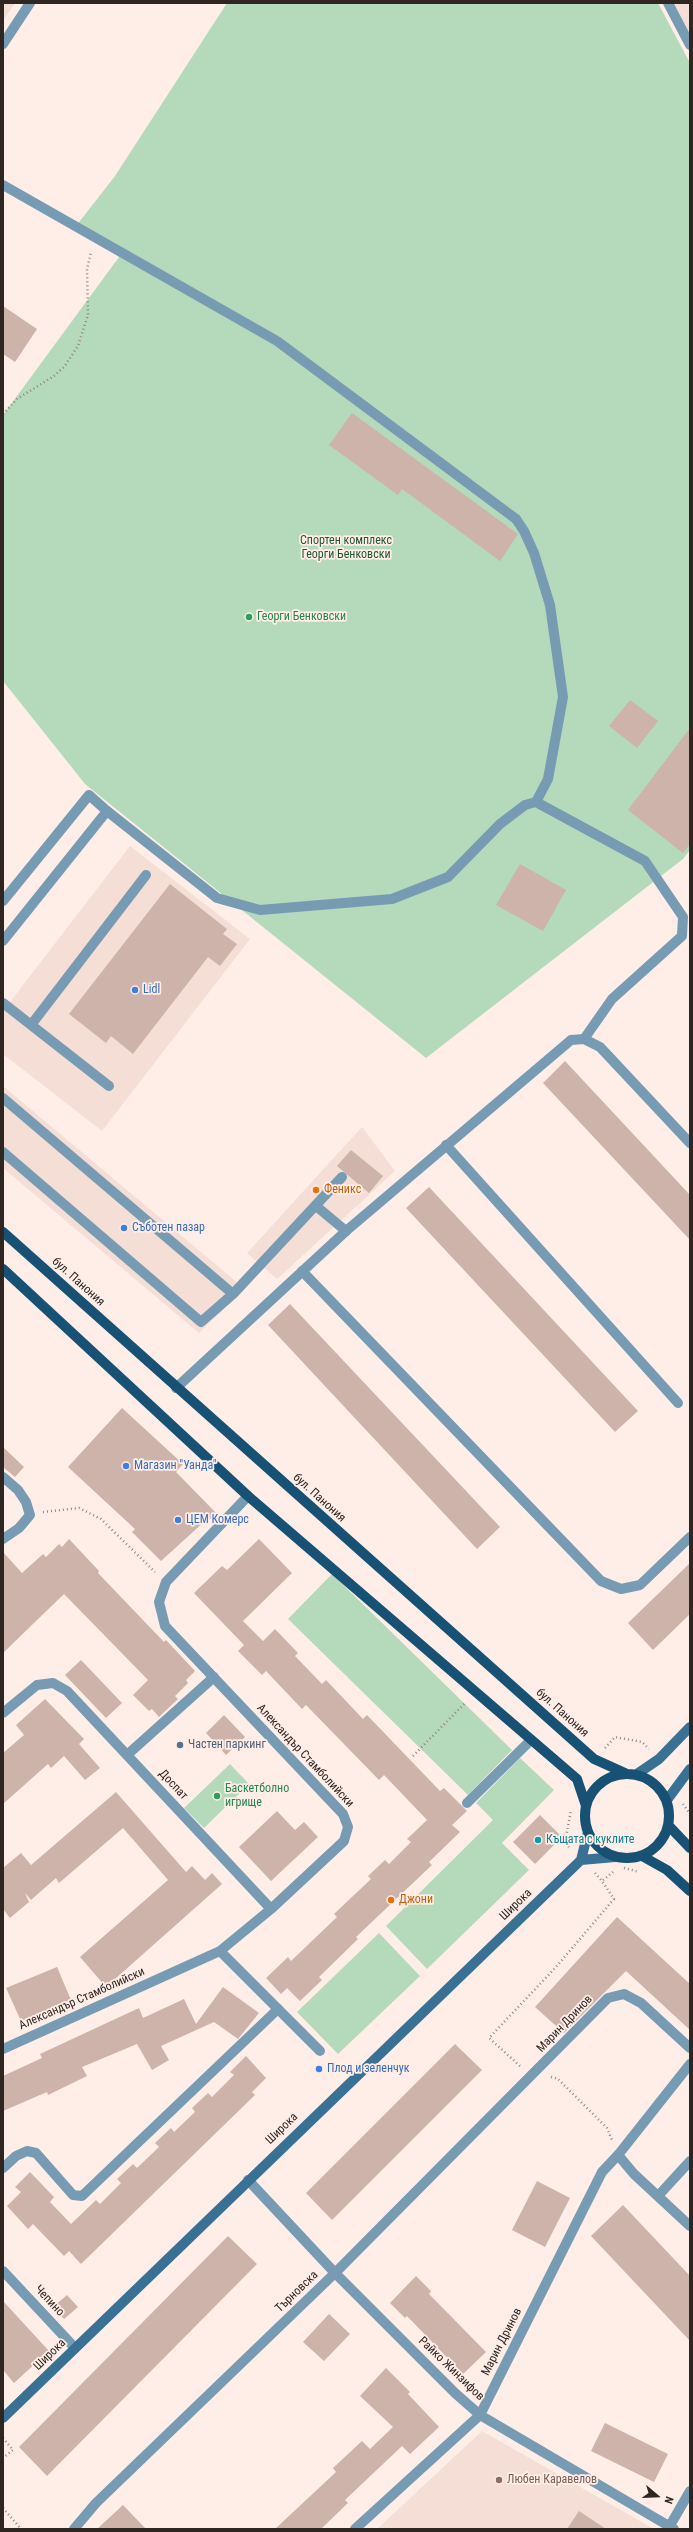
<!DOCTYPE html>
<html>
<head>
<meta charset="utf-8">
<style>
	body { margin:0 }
	#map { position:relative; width:693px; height:2532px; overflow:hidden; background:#ffeee8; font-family:"Roboto Condensed",sans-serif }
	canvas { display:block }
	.frame { position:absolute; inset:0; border:4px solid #2f2521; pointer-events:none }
	.north { position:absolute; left:637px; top:2476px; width:40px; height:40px; -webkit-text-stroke:3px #ffeee8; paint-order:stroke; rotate:109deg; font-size:11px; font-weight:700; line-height:16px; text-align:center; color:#2f2521 }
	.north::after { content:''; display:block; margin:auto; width:14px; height:18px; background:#2f2521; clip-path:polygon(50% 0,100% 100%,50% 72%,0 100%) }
</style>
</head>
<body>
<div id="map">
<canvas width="693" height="2532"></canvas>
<div class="frame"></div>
<div class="north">N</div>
</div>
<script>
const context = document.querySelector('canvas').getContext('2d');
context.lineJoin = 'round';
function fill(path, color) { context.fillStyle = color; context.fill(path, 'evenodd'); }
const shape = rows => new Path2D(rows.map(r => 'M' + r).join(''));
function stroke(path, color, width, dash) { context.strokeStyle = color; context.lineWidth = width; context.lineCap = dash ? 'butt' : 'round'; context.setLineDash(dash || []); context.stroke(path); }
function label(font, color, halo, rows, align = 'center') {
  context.font = font + ' "Roboto Condensed",sans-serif'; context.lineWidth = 3.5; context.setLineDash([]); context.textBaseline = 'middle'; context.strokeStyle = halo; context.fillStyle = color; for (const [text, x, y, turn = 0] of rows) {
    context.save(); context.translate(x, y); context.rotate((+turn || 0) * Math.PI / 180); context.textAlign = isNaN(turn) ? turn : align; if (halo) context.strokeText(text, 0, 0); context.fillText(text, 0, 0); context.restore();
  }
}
fill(shape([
	[3,3,15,3,3,21],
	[668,3,690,3,690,45],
	[130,846,250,939,102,1131,3,1054,3,1011],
	[3,1086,245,1289,199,1333,3,1168],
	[362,1127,395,1171,277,1279,247,1253],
	[482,2431,654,2529,377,2529]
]), '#f4ded6');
fill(shape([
	[227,3,658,3,690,63,690,850,683,859,426,1058,85,784,3,681,3,415,122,253,76,226,115,176],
	[332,1574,512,1750,468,1795,288,1619],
	[520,1758,554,1790,502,1843,529,1870,427,1969,386,1926,493,1820,476,1803],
	[230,1764,249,1784,204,1828,184,1808],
	[379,1933,420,1976,338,2054,297,2012]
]), '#b5d9bb');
fill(shape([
	[3,306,37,329,15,362,3,354],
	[352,413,518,534,500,561,402,489,398,495,329,445],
	[630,700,658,721,637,748,609,726],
	[690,728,690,844,683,853,628,810],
	[520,864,566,890,543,931,496,905],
	[170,884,227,929,223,934,237,944,220,966,208,957,133,1054,111,1036,106,1043,69,1014],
	[565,1061,690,1195,690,1240,543,1083],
	[351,1150,383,1176,369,1193,337,1166],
	[429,1187,638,1411,615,1432,406,1208],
	[290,1304,500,1527,477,1549,268,1325],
	[122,1408,183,1464,176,1472,219,1516,205,1521,161,1561,132,1532,135,1529,68,1467],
	[3,1447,24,1467,15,1477,3,1467],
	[69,1539,99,1571,98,1573,164,1642,166,1640,195,1671,186,1680,188,1683,175,1696,178,1699,159,1717,152,1709,149,1711,133,1695,148,1680,64,1594,3,1653,3,1552,22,1573,43,1554,46,1557,59,1544,62,1547],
	[259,1539,292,1573,243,1621,263,1641,275,1629,298,1653,295,1656,322,1684,326,1680,363,1719,367,1715,440,1791,444,1788,467,1811,452,1825,460,1832,429,1862,432,1865,356,1937,358,1939,319,1977,322,1980,300,2001,287,1988,281,1994,266,1978,288,1957,291,1961,337,1917,334,1914,371,1879,368,1876,385,1860,389,1864,411,1842,407,1839,427,1820,384,1775,379,1780,306,1705,302,1709,266,1671,262,1675,238,1651,244,1645,194,1593,222,1566,227,1570],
	[690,1563,690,1614,653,1650,628,1623],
	[81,1660,122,1703,106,1718,65,1675],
	[45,1699,84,1739,79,1744,100,1768,85,1780,64,1756,51,1768,48,1764,3,1804,3,1753,24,1735,16,1725],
	[224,1715,245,1737,226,1755,206,1733],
	[116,1792,186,1872,192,1866,205,1880,212,1873,222,1884,106,1987,80,1957,168,1880,123,1828,59,1883,56,1878,31,1900,25,1893,29,1902,10,1918,3,1909,3,1868,21,1853,31,1865],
	[277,1811,295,1830,304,1822,318,1837,271,1881,239,1847],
	[540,1815,562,1837,535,1864,513,1842],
	[617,1917,690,1984,690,2030,626,1971,564,2033,535,2007],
	[57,1967,71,2000,21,2021,6,1988],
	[223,1987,259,2013,238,2039,214,2022,161,2046,169,2060,152,2070,137,2044,82,2067,87,2076,48,2095,47,2092,3,2111,3,2076,42,2058,40,2054,139,2008,143,2018,184,1999,196,2024],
	[455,2044,482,2070,332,2220,306,2193],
	[246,2056,266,2078,252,2092,255,2095,81,2264,69,2251,64,2256,33,2224,28,2229,7,2206,21,2192,15,2187,30,2172,54,2197,50,2202,71,2224,96,2200,100,2204,121,2183,117,2179,133,2164,137,2168,159,2147,155,2143,171,2128,174,2132,195,2112,192,2108,208,2093,212,2097,234,2075,230,2072],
	[537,2181,570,2198,545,2247,512,2230],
	[623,2205,690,2276,690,2341,591,2236],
	[228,2236,257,2264,47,2476,19,2447],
	[416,2276,431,2291,429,2294,486,2352,463,2374,407,2316,405,2318,390,2303],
	[67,2295,78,2307,64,2319,53,2307],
	[3,2301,49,2351,14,2383,3,2370],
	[329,2314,350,2334,324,2361,303,2342],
	[386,2368,410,2392,408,2394,439,2427,410,2454,402,2446,345,2500,348,2503,321,2529,275,2529,336,2472,333,2468,362,2441,370,2449,393,2427,360,2396],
	[605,2423,668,2454,654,2482,591,2451],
	[123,2505,146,2529,97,2529],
	[579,2511,606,2529,567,2529]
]), '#cdb3a9');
stroke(shape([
	[3,414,17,399,54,376,64,367,78,346,88,315,87,269,91,252],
	[43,1512,79,1508,101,1519,155,1572],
	[605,1748,615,1737,642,1742,649,1749],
	[413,1756,466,1702],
	[683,1804,690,1814],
	[569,1847,565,1843,571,1810],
	[624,1868,639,1872],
	[595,1873,602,1881,613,1872],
	[520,2066,489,2038,556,1967,614,1899,602,1881],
	[551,2077,558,2079,607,2128,612,2140],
	[3,2438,13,2450,3,2458],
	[3,2508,21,2529]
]), '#938681', 2.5, [1, 3]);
stroke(shape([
	[516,519,524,531,534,553,550,605,563,697,548,779,536,802,645,861,683,917,682,936,612,999,584,1039],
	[107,811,217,898,260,910,392,899,448,877,500,824,525,805,536,802],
	[3,1003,109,1086],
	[31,1025,146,875],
	[3,1098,233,1294],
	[446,1145,678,1403],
	[3,1152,201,1322,233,1294,342,1177],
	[316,1206,346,1231],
	[302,1271,601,1581,621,1589,640,1585,690,1537],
	[467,1803,531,1740],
	[690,2064,618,2155,634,2174,690,2226],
	[3,2168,16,2156,27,2151,36,2153,73,2195,82,2196,278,2009],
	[658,2196,690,2161]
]), '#789bb4', 10);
stroke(shape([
	[668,3,690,45],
	[3,44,30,3],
	[3,185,277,341,516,519],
	[3,901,89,795,107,811,3,941],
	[176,1388,346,1231,571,1040,584,1039,600,1047,690,1143],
	[3,1477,18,1490,26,1502,30,1515,19,1528,3,1539],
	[3,1713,37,1685,53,1683,67,1691,271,1909],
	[127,1755,214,1677],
	[220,1951,320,2051],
	[3,2049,220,1951,271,1909,344,1841,348,1827,343,1814,165,1626,159,1602,166,1582,248,1496],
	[248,2180,335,2273,455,2393,480,2415,674,2529],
	[3,2271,75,2348],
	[74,2529,96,2503,335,2273,608,1998,624,1994,641,2003,690,2048],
	[355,2529,480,2415,602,2172,618,2155],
	[668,2529,690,2491]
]), '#789bb4', 10);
stroke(shape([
	[637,1774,659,1759,690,1727],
	[667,1800,690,1769],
	[581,1860,615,1857],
	[3,2418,581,1860,588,1832]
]), '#397194', 10);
stroke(shape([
	[3,1232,594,1759,625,1773],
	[3,1269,248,1496,577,1779,586,1806],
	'585 1816a42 42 0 1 1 84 0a42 42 0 1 1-84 0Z',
	[669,1826,690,1848],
	[642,1856,667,1870,690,1891]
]), '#175173', 10);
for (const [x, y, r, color] of [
	[249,617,4,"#2e9e5b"],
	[135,990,4,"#3f7fe0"],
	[316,1190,4,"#e8710a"],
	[124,1228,4,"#3f7fe0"],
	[126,1466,4,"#3f7fe0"],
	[178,1520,4,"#3f7fe0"],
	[180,1745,4,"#5c6f8a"],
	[217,1796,4,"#2e9e5b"],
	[538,1840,4,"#0f9aa8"],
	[391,1900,4,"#e8710a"],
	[319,2069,4,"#3f7fe0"],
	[499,2480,4,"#8d6e63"]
]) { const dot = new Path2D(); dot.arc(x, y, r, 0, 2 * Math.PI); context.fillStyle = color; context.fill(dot); stroke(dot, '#ffeee8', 1.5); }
label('12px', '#1e562e', '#ffeee8', [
	["Спортен комплекс",346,541],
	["Георги Бенковски",346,555]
]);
label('12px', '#27864d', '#ffeee8', [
	["Георги Бенковски",257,617],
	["Баскетболно",225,1789],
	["игрище",225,1803]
], 'left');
label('12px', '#366cbe', '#ffeee8', [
	["Lidl",143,990],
	["Съботен пазар",132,1228],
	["Магазин \"Уанда\"",134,1466],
	["ЦЕМ Комерс",186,1520],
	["Плод и зеленчук",327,2069]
], 'left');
label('12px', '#c56008', '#ffeee8', [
	["Феникс",324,1190],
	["Джони",399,1900]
], 'left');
label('12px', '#2f2521', '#ffeee8', [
	["бул. Панония",78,1282,42],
	["бул. Панония",319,1498,42],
	["бул. Панония",562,1713,42],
	["Александър Стамболийски",305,1756,47],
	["Доспат",173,1785,47],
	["Широка",516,1905,-44],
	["Александър Стамболийски",82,1999,-24],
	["Марин Дринов",565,2024,-46],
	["Широка",282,2129,-44],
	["Търновска",297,2292,-44],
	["Чепино",49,2301,47],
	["Марин Дринов",502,2342,-63],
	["Широка",50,2355,-44],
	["Райко Жинзифов",451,2369,44]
]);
label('12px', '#4e5e75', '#ffeee8', [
	["Частен паркинг",188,1745]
], 'left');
label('12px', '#0d838f', '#ffeee8', [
	["Къщата с куклите",546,1840]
], 'left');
label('12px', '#785e54', '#ffeee8', [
	["Любен Каравелов",507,2480]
], 'left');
</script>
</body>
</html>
